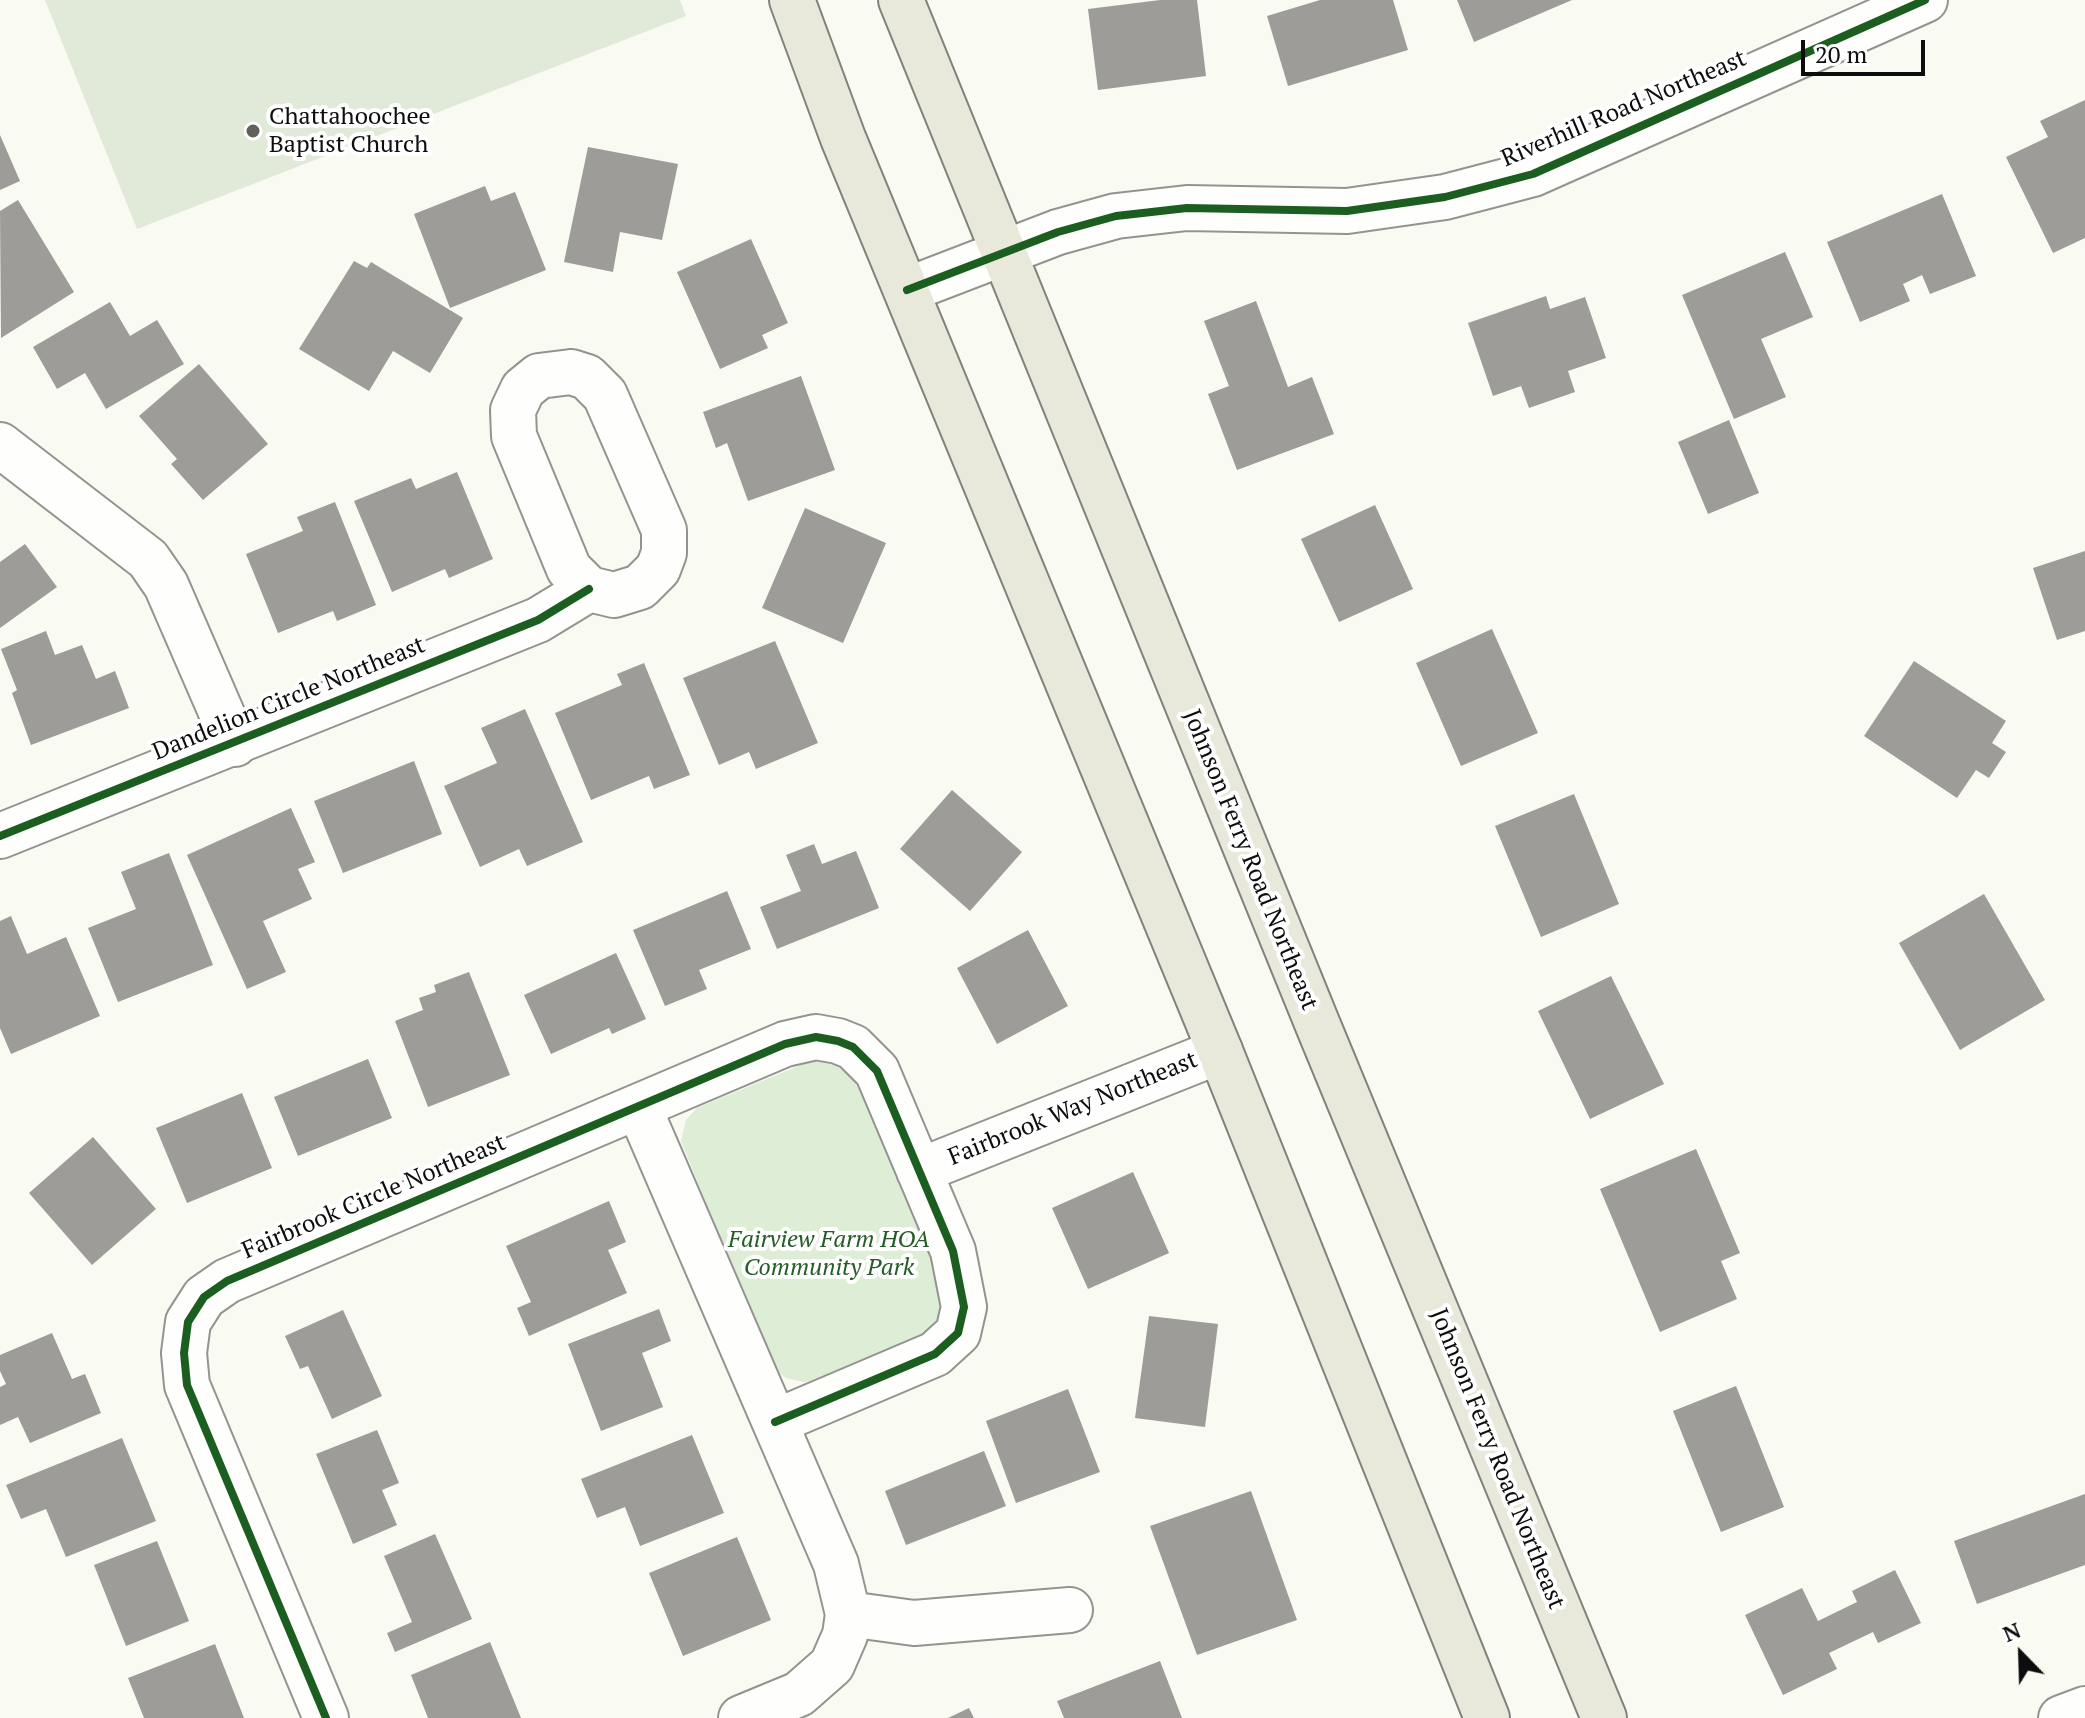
<!DOCTYPE html>
<html>
<head>
<meta charset="utf-8">
<style>
	body { margin:0 }
	#map { position:relative; width:2085px; height:1718px; overflow:hidden; background:#f9faf2; font-family:"PT Serif",serif }
	canvas { display:block }
	.north { position:absolute; left:1981px; top:1614px; width:80px; height:80px; -webkit-text-stroke:6px #fff; paint-order:stroke; rotate:337deg; font-size:22px; font-weight:700; line-height:32px; text-align:center; color:#0d0d0d }
	.north::after { content:''; display:block; margin:auto; width:28px; height:36px; background:#0d0d0d; clip-path:polygon(50% 0,100% 100%,50% 72%,0 100%) }
	.scale { position:absolute; left:1801px; top:40px; width:124px; height:36px; box-sizing:border-box; border:4px solid #0d0d0d; border-top:0; padding-left:10px; font-size:24px; line-height:28px; white-space:nowrap; color:#0d0d0d; -webkit-text-stroke:6px #fff; paint-order:stroke }
</style>
</head>
<body>
<div id="map">
<canvas width="2085" height="1718"></canvas>
<div class="north">N</div>
<div class="scale">20 m</div>
</div>
<script>
const context = document.querySelector('canvas').getContext('2d');
context.lineJoin = 'round';
function fill(path, color) { context.fillStyle = color; context.fill(path, 'evenodd'); }
const shape = rows => new Path2D(rows.map(r => 'M' + r).join(''));
function stroke(path, color, width, dash) { context.strokeStyle = color; context.lineWidth = width; context.lineCap = dash ? 'butt' : 'round'; context.setLineDash(dash || []); context.stroke(path); }
function label(font, color, halo, rows, align = 'center') {
  context.font = font + ' "PT Serif",serif'; context.lineWidth = 8; context.setLineDash([]); context.textBaseline = 'middle'; context.strokeStyle = halo; context.fillStyle = color; for (const [text, x, y, turn = 0] of rows) {
    context.save(); context.translate(x, y); context.rotate((+turn || 0) * Math.PI / 180); context.textAlign = isNaN(turn) ? turn : align; if (halo) context.strokeText(text, 0, 0); context.fillText(text, 0, 0); context.restore();
  }
}
fill(shape([
	[829,1058,859,1077,937,1259,944,1318,930,1333,824,1380,803,1382,786,1378,773,1368,681,1141,686,1120,697,1108,808,1062]
]), '#deedd5');
fill(shape([
	[45,0,680,0,686,16,137,229]
]), '#e1ead8');
fill(shape([
	[1160,0,1197,0,1206,76,1098,90,1088,9],
	[1320,0,1393,0,1408,50,1288,86,1267,16],
	[1457,0,1572,0,1474,42],
	[2085,100,2085,238,2053,253,2006,157,2048,137,2040,121],
	[0,135,20,181,0,190],
	[588,147,678,164,662,240,620,232,613,272,564,262],
	[485,186,491,201,515,192,546,270,450,308,414,214],
	[1942,194,1976,276,1930,294,1922,275,1903,284,1910,301,1860,322,1827,242],
	[18,200,74,292,1,338,0,211],
	[751,239,788,323,762,335,768,348,720,369,677,272],
	[1785,252,1813,317,1761,339,1786,397,1734,419,1682,295],
	[354,261,367,268,371,262,463,318,430,373,393,351,369,391,299,349],
	[1546,296,1550,309,1585,297,1606,358,1568,371,1575,392,1529,408,1521,386,1493,396,1468,323],
	[1256,301,1288,387,1312,377,1334,434,1237,470,1208,394,1229,386,1204,321],
	[110,302,130,336,157,320,184,364,106,409,85,373,57,389,33,347],
	[199,364,268,444,203,500,171,464,177,459,139,416],
	[801,376,835,470,748,501,727,443,716,448,703,412],
	[1729,420,1759,493,1708,514,1678,442],
	[457,472,493,559,449,578,445,569,392,592,354,501,411,478,416,489],
	[335,502,376,605,337,621,333,611,278,633,246,554,303,531,297,517],
	[1375,505,1413,589,1339,622,1301,539],
	[805,508,886,543,843,643,762,608],
	[25,544,57,587,0,628,0,562],
	[2085,551,2085,631,2057,640,2033,568],
	[1492,629,1538,733,1461,766,1416,663],
	[46,631,55,655,82,645,96,679,115,671,129,708,31,745,12,693,17,690,1,649],
	[775,641,818,743,756,769,749,752,719,765,683,678],
	[1914,661,2006,721,1992,743,2006,752,1989,778,1976,770,1957,798,1864,736],
	[644,663,690,775,654,789,649,776,591,800,555,713,622,685,617,674],
	[525,709,583,842,527,866,519,849,480,867,444,786,497,763,481,728],
	[414,761,442,834,343,873,314,801],
	[952,790,1022,852,970,911,900,849],
	[1574,794,1619,904,1541,937,1495,826],
	[291,808,315,862,298,869,312,899,263,921,286,972,247,989,187,855],
	[814,844,822,864,856,851,879,908,777,949,760,907,801,891,786,855],
	[169,853,213,965,118,1002,88,928,136,909,121,872],
	[727,891,751,949,699,970,707,989,665,1006,633,930],
	[1984,894,2045,1000,1960,1050,1899,943],
	[11,916,27,954,66,937,100,1016,11,1054,0,1028,0,921],
	[1028,930,1068,1006,997,1044,957,968],
	[616,953,646,1019,612,1034,609,1028,551,1054,524,995],
	[469,972,510,1075,428,1107,395,1021,423,1010,419,998,436,992,434,985],
	[1611,976,1664,1084,1590,1119,1538,1011],
	[368,1059,392,1118,298,1156,274,1097],
	[242,1093,272,1168,187,1203,156,1128],
	[93,1137,156,1209,92,1265,29,1193],
	[1696,1149,1740,1253,1721,1261,1737,1299,1660,1332,1600,1189],
	[1133,1172,1169,1253,1088,1289,1052,1208],
	[609,1201,626,1242,608,1250,627,1293,529,1336,517,1308,531,1302,506,1246],
	[659,1309,671,1341,642,1353,663,1407,601,1431,568,1344],
	[343,1310,382,1396,332,1419,308,1366,300,1369,285,1336],
	[1149,1316,1218,1324,1205,1427,1135,1418],
	[52,1333,72,1379,85,1374,101,1413,30,1443,18,1417,0,1425,0,1387,6,1384,0,1371,0,1355],
	[1736,1386,1784,1507,1721,1532,1673,1411],
	[1068,1389,1100,1472,1016,1503,986,1421],
	[377,1430,399,1483,382,1490,397,1525,353,1544,316,1454],
	[692,1435,724,1513,640,1546,625,1507,597,1518,581,1479],
	[122,1438,156,1521,66,1557,46,1509,21,1519,6,1485],
	[984,1451,1006,1506,906,1545,885,1491],
	[1251,1491,1297,1620,1197,1655,1150,1526],
	[2085,1494,2085,1565,1977,1604,1954,1541],
	[435,1534,472,1619,395,1652,387,1633,412,1622,384,1556],
	[737,1537,771,1620,683,1656,649,1573],
	[157,1541,189,1621,126,1646,94,1565],
	[1895,1570,1921,1623,1878,1643,1873,1632,1829,1653,1837,1669,1783,1695,1745,1615,1802,1588,1818,1621,1857,1602,1852,1591],
	[490,1642,521,1718,428,1718,411,1675],
	[215,1644,244,1718,144,1718,128,1678],
	[1160,1661,1182,1718,1064,1718,1057,1701],
	[969,1708,974,1718,948,1718]
]), '#9d9c98');
const minor = shape([
	[907,290,1058,232,1116,216,1187,208,1347,211,1445,197,1533,174,1925,0],
	[571,372,587,377,605,395,664,530,664,553,658,569,640,587,614,595,589,589,569,569,514,436,513,410,523,389,539,376,571,372],
	[0,445,148,559,166,585,235,744],
	[0,836,538,620,589,589],
	[639,1108,836,1564,848,1614,845,1635,832,1665,799,1694,741,1718],
	[919,1171,1220,1051],
	[848,1614,914,1623,1070,1610],
	[326,1718,187,1385,184,1353,188,1322,204,1297,227,1281,785,1044,816,1037,838,1041,853,1047,877,1071,953,1251,964,1307,958,1333,935,1354,775,1422],
	[2061,1718,2085,1709]
]);
const major = shape([
	[792,0,843,138,1220,1051,1487,1718],
	[901,0,1317,1023,1604,1718]
]);
stroke(minor, '#939490', 48);
stroke(major, '#81817d', 48);
stroke(minor, '#fefefd', 44);
stroke(major, '#e9e9db', 44);
stroke(shape([
	[907,290,1058,232,1116,216,1187,208,1347,211,1445,197,1533,174,1925,0],
	[0,836,538,620,589,589],
	[326,1718,187,1385,184,1353,188,1322,204,1297,227,1281,785,1044,816,1037,838,1041,853,1047,877,1071,953,1251,964,1307,958,1333,935,1354,775,1422]
]), '#1b5e20', 8);
for (const [x, y, r, color] of [
	[253,131,8,"#60605d"]
]) { const dot = new Path2D(); dot.arc(x, y, r, 0, 2 * Math.PI); context.fillStyle = color; context.fill(dot); stroke(dot, '#fff', 3); }
label('24px', '#0d0d0d', '#fff', [
	["Riverhill Road Northeast",1624,109,-23],
	["Dandelion Circle Northeast",289,699,-22],
	["Johnson Ferry Road Northeast",1250,860,68],
	["Fairbrook Way Northeast",1073,1109,-22],
	["Fairbrook Circle Northeast",374,1197,-23],
	["Johnson Ferry Road Northeast",1497,1459,68]
]);
label('24px', '#0d0d0d', '#fff', [
	["Chattahoochee",269,117],
	["Baptist Church",269,145]
], 'left');
label('italic 24px', '#265c28', '#fff', [
	["Fairview Farm HOA",829,1240],
	["Community Park",829,1268]
]);
</script>
</body>
</html>
